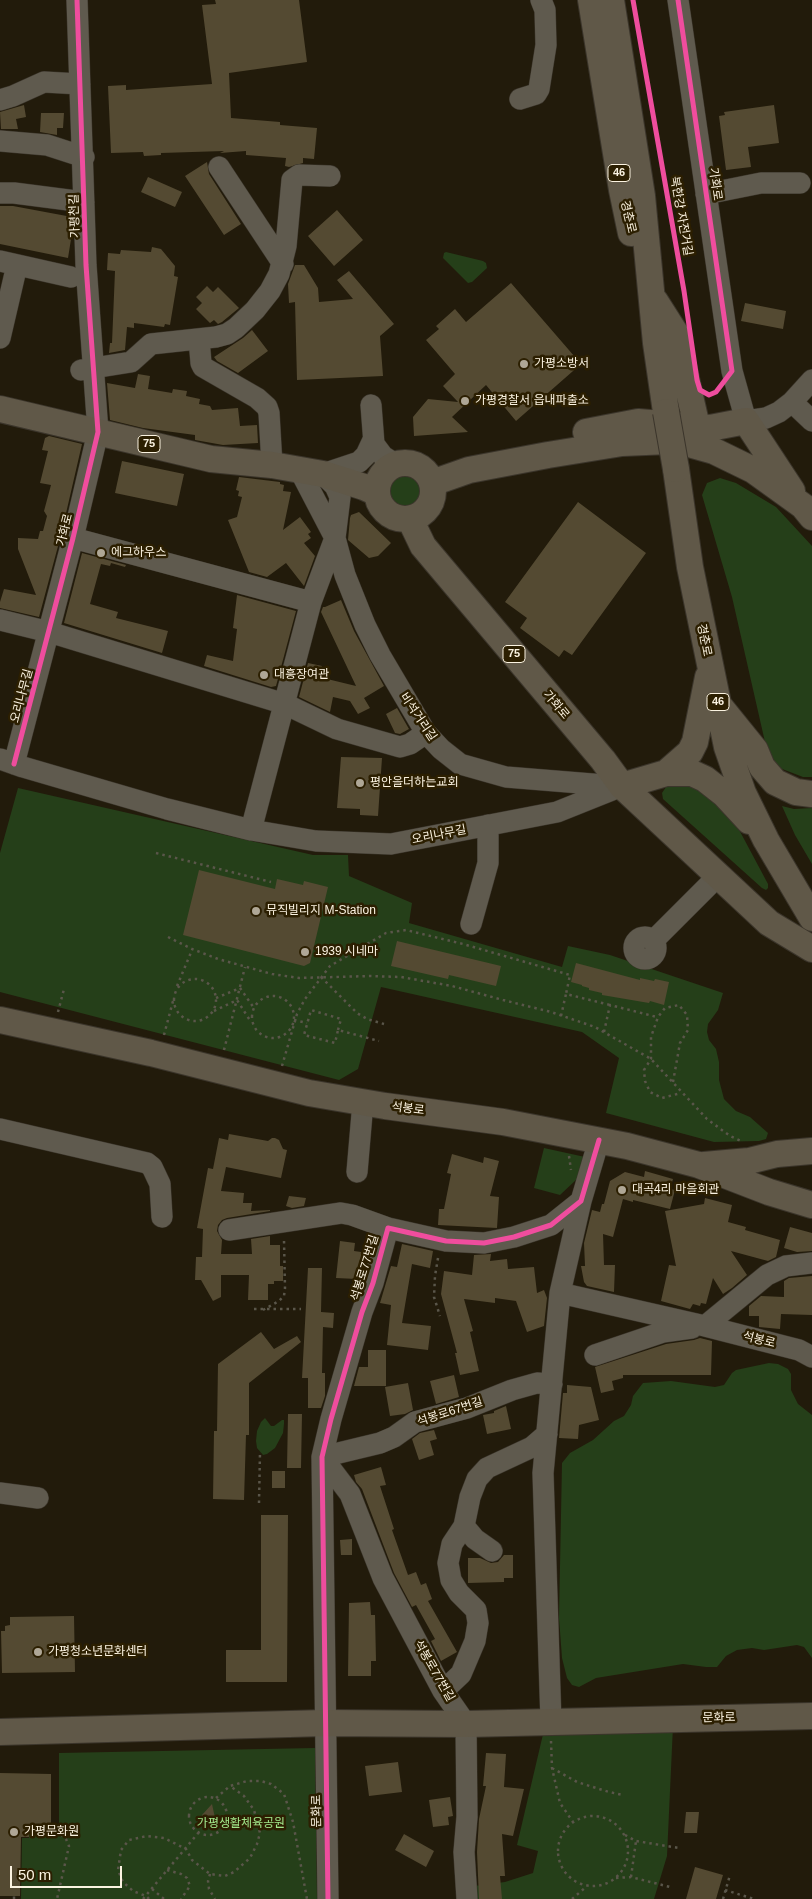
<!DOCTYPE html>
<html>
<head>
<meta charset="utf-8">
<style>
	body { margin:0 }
	#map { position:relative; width:812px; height:1899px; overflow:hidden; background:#221b0b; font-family:Arial,sans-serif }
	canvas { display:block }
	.scale { position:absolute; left:10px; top:1866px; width:112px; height:22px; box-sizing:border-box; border:2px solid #fbf3e1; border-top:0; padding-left:6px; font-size:15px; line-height:18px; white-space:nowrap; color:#fbf3e1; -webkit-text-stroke:4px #2c1f01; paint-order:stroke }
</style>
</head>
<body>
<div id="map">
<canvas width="812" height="1899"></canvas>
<div class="scale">50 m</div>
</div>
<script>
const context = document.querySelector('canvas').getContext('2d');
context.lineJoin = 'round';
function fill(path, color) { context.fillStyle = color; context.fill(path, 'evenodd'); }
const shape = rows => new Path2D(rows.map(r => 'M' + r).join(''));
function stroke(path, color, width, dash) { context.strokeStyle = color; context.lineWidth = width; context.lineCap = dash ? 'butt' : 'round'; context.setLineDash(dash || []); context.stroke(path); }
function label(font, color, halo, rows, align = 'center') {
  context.font = font + ' Arial,"Noto Sans KR",sans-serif'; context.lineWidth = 5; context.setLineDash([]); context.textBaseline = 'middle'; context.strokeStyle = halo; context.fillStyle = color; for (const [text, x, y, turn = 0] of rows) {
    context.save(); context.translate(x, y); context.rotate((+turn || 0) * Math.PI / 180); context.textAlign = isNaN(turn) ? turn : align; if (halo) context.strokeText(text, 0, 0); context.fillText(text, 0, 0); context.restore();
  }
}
fill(shape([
	[446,252,483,261,486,263,487,268,472,282,468,283,443,258,444,253],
	'385 491a19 19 0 1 1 38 0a19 19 0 1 1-38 0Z',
	[720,478,736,483,776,507,812,546,812,777,803,777,777,767,765,742,732,597,702,495,707,483],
	[687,779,728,809,768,884,768,888,766,890,762,888,663,799,662,793,666,787],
	[18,788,313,855,348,855,349,876,412,903,409,923,562,967,568,946,610,955,723,993,718,1010,708,1024,707,1032,709,1040,716,1049,719,1062,719,1080,724,1099,736,1111,750,1117,768,1133,766,1139,759,1141,714,1142,606,1113,619,1058,582,1032,381,987,358,1069,339,1080,0,992,0,853],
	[782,806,794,809,812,808,812,864,795,835],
	[544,1148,585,1157,577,1179,560,1195,534,1188],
	[769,1363,778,1364,788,1369,791,1374,791,1390,798,1404,812,1415,812,1658,804,1647,797,1645,764,1650,752,1648,737,1650,726,1656,717,1667,706,1667,683,1664,596,1678,579,1687,572,1685,567,1678,562,1658,559,1618,562,1463,570,1453,593,1440,614,1421,624,1416,631,1405,633,1396,643,1383,671,1381,715,1387,724,1385,732,1373,736,1370],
	[265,1418,271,1426,274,1426,282,1420,284,1420,284,1424,283,1433,275,1448,267,1454,263,1455,257,1448,256,1441,257,1431,261,1422],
	[673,1726,667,1856,654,1899,476,1899,474,1886,505,1882,533,1873,538,1851,517,1845,544,1730],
	[315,1748,317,1899,21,1899,22,1838,29,1838,29,1827,59,1827,59,1753]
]), '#253f19');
fill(shape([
	[215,0,299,0,307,62,229,73,231,118,280,122,280,125,317,128,314,159,303,158,303,163,289,167,285,166,286,158,246,155,246,151,220,153,224,151,161,153,161,155,144,156,143,152,111,153,108,86,126,85,126,90,212,84,202,5,216,4],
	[24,105,26,117,16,119,18,129,1,129,0,112],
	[774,105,779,143,748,147,751,167,726,170,719,116,725,115,724,112],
	[41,113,64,113,63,128,57,128,57,135,40,132],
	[207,162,209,174,241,224,224,235,185,176],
	[148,177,182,192,175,207,141,192],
	[0,206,13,206,72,217,72,233,68,258,0,244],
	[337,210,363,240,334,266,308,236],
	[152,247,161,249,175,266,174,276,178,277,170,325,165,324,164,327,134,323,134,328,127,327,125,350,109,353,110,343,112,343,115,271,107,270,108,253,120,254,121,250,151,252],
	[295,265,304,265,318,288,319,302,353,299,337,280,349,271,394,324,380,336,383,376,297,380,295,302,289,303,288,284],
	[511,283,581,364,516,421,486,385,452,417,468,432,414,436,413,417,428,399,458,402,443,386,455,374,426,340,439,329,436,326,455,309,466,322],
	[207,286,213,292,218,287,239,308,222,322,218,324,214,320,210,323,196,309,202,303,196,297],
	[745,303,786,311,783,329,741,321],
	[252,330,268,351,238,373,217,361,214,357,243,338],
	[138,374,150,376,148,389,172,393,173,389,187,391,186,396,200,399,199,404,210,406,212,410,238,408,240,426,257,425,258,443,223,445,195,440,195,435,143,428,110,420,107,383,135,388],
	[49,436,82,444,61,535,39,617,0,608,0,602,4,589,36,595,18,549,18,538,38,539,40,531,43,531,47,516,44,511,51,485,40,483,48,451,42,450,45,438],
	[122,461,184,474,177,506,115,493],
	[239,477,280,482,280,484,284,485,283,491,291,492,283,530,300,517,311,532,308,534,311,538,304,543,315,556,304,586,286,563,267,577,249,572,228,520,237,517,242,497,238,496,239,491,236,490],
	[578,502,646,553,572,655,564,650,559,657,520,628,527,618,505,602],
	[359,512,391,543,378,556,369,558,348,540,350,518,351,515],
	[82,553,126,565,125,567,111,563,110,566,101,564,90,604,118,612,116,618,168,631,162,653,64,623],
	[237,595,296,611,276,686,271,687,204,666,207,655,233,661,237,629,233,628],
	[341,600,354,631,384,686,364,698,370,708,358,714,350,701,333,697,330,712,299,697,308,663,322,666,319,677,356,686,321,612,323,607,325,607],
	[397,708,409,729,400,734,395,733,386,714],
	[341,757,382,758,378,816,360,815,360,809,337,808],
	[199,870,275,889,277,879,303,885,304,881,328,887,310,963,304,966,183,935],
	[397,941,501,966,496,986,449,975,448,979,391,966],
	[576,963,640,980,640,978,654,981,655,979,669,982,664,1005,650,1001,649,1003,602,995,602,993,589,990,589,988,582,986,582,985,571,982],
	[229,1134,268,1141,272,1138,275,1138,279,1140,283,1149,287,1150,281,1178,226,1167,221,1191,244,1193,243,1203,252,1203,251,1211,270,1210,270,1211,227,1218,222,1220,218,1225,217,1231,222,1240,221,1254,252,1254,251,1239,270,1236,270,1245,280,1245,280,1266,283,1266,283,1281,274,1281,274,1284,268,1284,268,1300,248,1300,249,1275,221,1275,221,1297,213,1301,201,1280,195,1280,196,1257,202,1257,203,1229,197,1228,208,1168,213,1169,219,1138,228,1140],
	[452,1154,483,1163,484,1157,499,1161,490,1196,499,1197,497,1228,438,1225,439,1209,444,1209,451,1174,447,1173],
	[645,1171,673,1179,670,1189,675,1190,670,1209,633,1200,633,1202,623,1199,613,1237,603,1234,604,1265,615,1265,614,1292,587,1286,584,1282,581,1266,585,1266,584,1243,592,1210,600,1212,602,1204,604,1204,610,1181,625,1172,644,1177],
	[289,1196,306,1198,304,1206,292,1208,286,1206],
	[705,1198,732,1205,728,1222,746,1227,745,1230,780,1240,776,1257,768,1261,731,1251,747,1275,732,1288,723,1294,713,1278,706,1304,701,1303,700,1306,693,1304,690,1309,661,1301,669,1265,676,1266,665,1211,704,1204],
	[790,1227,812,1233,812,1251,797,1252,784,1248],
	[340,1241,355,1243,354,1251,368,1253,364,1268,358,1268,357,1279,336,1278],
	[402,1244,433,1251,430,1268,412,1264,402,1323,431,1326,428,1350,387,1345,391,1305,380,1303,391,1266,397,1267],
	[491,1254,490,1261,507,1259,508,1269,534,1267,537,1293,544,1290,547,1298,544,1326,527,1332,516,1301,495,1298,495,1303,464,1299,473,1331,470,1332,479,1371,460,1375,455,1353,457,1353,441,1294,444,1271,472,1275,474,1255],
	[308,1268,322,1268,321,1312,334,1313,333,1328,323,1327,322,1373,325,1373,325,1396,321,1408,308,1408,308,1378,302,1378],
	[812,1276,812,1315,781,1314,780,1329,759,1327,759,1316,749,1316,749,1306,761,1296,784,1297,784,1281,789,1278],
	[261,1332,274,1349,297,1336,301,1342,249,1383,249,1435,246,1435,244,1500,213,1499,214,1431,217,1431,218,1364],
	[700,1338,712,1341,711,1375,623,1375,623,1378,612,1381,614,1390,601,1393,595,1367,666,1344,694,1340],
	[368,1350,386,1350,386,1386,354,1386,359,1367,368,1367],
	[454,1375,459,1397,436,1404,430,1381],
	[408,1383,413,1410,405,1414,390,1416,385,1387],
	[567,1385,591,1387,599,1420,579,1425,578,1439,559,1438,563,1393,567,1393],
	[506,1406,511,1429,487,1434,483,1415,494,1413,494,1411],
	[288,1414,302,1414,301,1468,287,1468],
	[434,1430,437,1439,430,1441,434,1455,419,1460,412,1439,420,1433],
	[381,1467,386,1485,380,1486,394,1529,392,1530,408,1575,416,1572,421,1585,426,1583,432,1599,428,1601,457,1652,441,1661,431,1641,435,1639,416,1605,412,1607,394,1573,362,1489,356,1482,354,1475],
	[272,1471,285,1471,285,1488,272,1488],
	[261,1515,288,1515,287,1682,226,1682,226,1650,261,1650],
	[352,1539,352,1555,341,1555,340,1540],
	[504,1555,513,1555,513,1578,504,1578,504,1582,468,1583,468,1558,480,1558,491,1563,498,1562],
	[370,1602,371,1615,375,1615,376,1661,371,1661,371,1676,348,1676,349,1603],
	[74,1616,75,1672,2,1673,1,1631,5,1631,5,1626,10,1625,10,1617],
	[486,1753,506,1754,504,1787,524,1789,513,1836,502,1834,505,1876,500,1876,502,1899,479,1899,477,1852,479,1819,486,1786,483,1786],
	[398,1762,402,1792,369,1796,365,1766],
	[0,1773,51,1774,51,1826,29,1826,29,1837,21,1837,20,1896,0,1896],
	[450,1797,453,1816,448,1817,449,1825,433,1827,429,1800],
	[212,1804,215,1818,206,1827,202,1815],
	[686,1812,699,1812,697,1833,684,1833],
	[404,1834,434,1851,426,1867,395,1850],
	[695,1867,723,1875,716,1899,686,1899]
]), '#544a32');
const minor = shape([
	[678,0,732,371,746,421,766,418,779,412,792,402,812,380],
	[520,99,536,94,539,89,546,45,545,10,541,0],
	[0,100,13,96,44,82,80,84],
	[0,141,47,145,84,157],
	[219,167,283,264],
	[0,193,14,193,84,202],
	[706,194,761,183,800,183],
	[0,261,71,277],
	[0,338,17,265],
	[199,339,201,363,203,367,257,398,267,407,269,413,272,465],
	[81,370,131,362,151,344,216,337,227,334,236,328,255,310,270,291,279,274,286,246,292,180,299,175,330,176],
	[792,402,812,421],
	[371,405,374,444,383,456,397,465],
	[299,469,335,538,345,575,365,625,380,655,426,733,441,749,460,764,506,777,617,786],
	[73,538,311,602],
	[0,620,49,632,285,704,337,729,400,747,410,744,426,733],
	[0,759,23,767,167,809,251,830,316,841,391,844,557,812,622,786],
	[14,764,73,538,98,432,86,265,77,0],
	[251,830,311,602,335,538,340,497,335,486,323,474,359,462,366,455,373,440],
	[471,924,488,863,488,825],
	'634 948a11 11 0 1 1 22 0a11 11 0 1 1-22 0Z',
	[653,941,719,875],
	[0,1129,147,1163,152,1167,160,1184,162,1217],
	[357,1172,363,1102],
	[581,1201,560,1293,705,1326,799,1350,812,1357],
	[229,1230,341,1213,352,1215,388,1228],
	[705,1326,767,1275,786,1266,812,1263],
	[595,1355,663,1332,692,1328],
	[322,1457,350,1494,383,1578,443,1691,466,1724,467,1817,464,1852,467,1899],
	[322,1457,380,1443,394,1437,415,1422,467,1408,512,1390,537,1383,552,1384],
	[0,1493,38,1498],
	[464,1526,475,1539,492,1551],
	[443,1691,461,1674,475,1641,478,1623,476,1610,459,1593,451,1580,448,1563,452,1544,464,1526,470,1497,477,1479,487,1468,532,1447,547,1434],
	[551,1722,543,1473,560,1293],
	[328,1899,322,1457,331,1419,362,1312,373,1283,388,1228,446,1241,484,1243,514,1237,551,1225,581,1201,599,1140]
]);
const major = shape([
	[591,0,622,190,631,233],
	[611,0,642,196,656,343,666,412],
	[655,301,676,334,697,427],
	[0,409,211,459,272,465,323,474,364,487,377,493],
	[586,432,638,422,710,428,746,421,792,491],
	'377 491a28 28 0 1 1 56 0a28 28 0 1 1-56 0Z',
	[676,469,690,567,727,747,743,793,766,840,812,918],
	[432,483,469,470,548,455,622,443,669,441,689,444,714,451,753,470,803,506,812,517],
	[410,519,423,546,603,760,622,786,769,923,812,949],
	[721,708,755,750,762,767,775,782,796,792,812,794],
	[666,773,690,752,695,742,708,677],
	[622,786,666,773,692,773,705,779,724,794,749,821],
	[0,1020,151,1053,309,1093,385,1106,503,1122,627,1146,699,1165,769,1192,812,1205],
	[704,1165,749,1161,777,1154,812,1151],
	[0,1732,325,1723,466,1724,812,1716]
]);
stroke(minor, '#3b352b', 22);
stroke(major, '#3b352b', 28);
stroke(shape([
	[156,853,271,882],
	[168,937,192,949,218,959,272,974,299,978,370,976,401,977,452,986,503,1000,551,1012,595,1027,651,1059,707,1119,730,1136,741,1141],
	[321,977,357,1013,367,1019,384,1024],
	'174 1000a21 21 0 1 1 42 0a21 21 0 1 1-42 0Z',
	[177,986,192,950],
	'252 1017a21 21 0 1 1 42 0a21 21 0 1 1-42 0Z',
	[216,998,240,988,254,1008],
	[214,1011,237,1000,251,1022],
	[58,1012,64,989],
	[561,1016,566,994,610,1005],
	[294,1020,307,1023],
	[338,1030,341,1019,311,1010,304,1035,335,1043,338,1030,379,1041],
	[604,1032,610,1005,657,1017],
	[164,1035,173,1001],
	[224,1050,245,967],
	[282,1066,297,1014,305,999,330,966,386,933,406,930,463,944,570,975,566,994],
	[673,1082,680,1043,688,1030,687,1015,679,1005,665,1008,658,1017,651,1037,651,1059,644,1070,645,1081,650,1092,662,1098,681,1093],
	[569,1156,571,1170],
	[438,1258,435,1276,434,1297,440,1316],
	[254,1309,301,1309],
	[263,1310,279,1301,284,1296,285,1288,284,1240],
	[259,1503,260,1452],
	[551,1741,552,1768,560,1803,573,1822],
	[552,1768,577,1782,609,1792,623,1795],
	'189 1816a19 19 0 1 1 38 0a19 19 0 1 1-38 0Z',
	[216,1798,230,1786],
	'558 1851a35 35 0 1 1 70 0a35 35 0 1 1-70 0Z',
	[51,1826,66,1839,69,1846,57,1899],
	[625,1835,636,1841,679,1848],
	[167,1870,181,1874,187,1878,190,1886,181,1899],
	[210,1874,208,1881,209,1889,215,1899],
	[631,1877,636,1841],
	[616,1878,631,1877,670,1887],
	[152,1889,164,1899],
	[725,1890,754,1899],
	[14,1899,14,1896],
	[143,1899,199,1832],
	[149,1899,146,1896,133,1891,123,1882,118,1870,121,1850,129,1840,147,1836,164,1838,186,1849,192,1860,210,1874,225,1876,234,1872,250,1858,257,1844,260,1833,254,1810,244,1796,230,1786,247,1781,261,1781,271,1784,284,1794,293,1822,307,1899],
	[572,1899,586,1887],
	[723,1899,730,1875]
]), '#5a564a', 2.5, [2.5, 4]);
stroke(minor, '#5f5a4e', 21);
stroke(major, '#605848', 26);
const majorBridge = shape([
	[666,412,676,469]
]);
stroke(majorBridge, '#3b352b', 28, []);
stroke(majorBridge, '#605848', 26);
stroke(shape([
	[633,0,684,291,697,380,700,390,709,395,716,392,732,371,678,0],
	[14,764,73,538,98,432,86,265,77,0],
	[328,1899,322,1457,331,1419,362,1312,373,1283,388,1228,446,1241,484,1243,514,1237,551,1225,581,1201,599,1140]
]), '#ef4d9e', 5);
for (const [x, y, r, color] of [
	[524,364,5,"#afa796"],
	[465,401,5,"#afa796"],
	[101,553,5,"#afa796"],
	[264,675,5,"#afa796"],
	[360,783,5,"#afa796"],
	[256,911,5,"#afa796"],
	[305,952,5,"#afa796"],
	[622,1190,5,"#afa796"],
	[38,1652,5,"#afa796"],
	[14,1832,5,"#afa796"]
]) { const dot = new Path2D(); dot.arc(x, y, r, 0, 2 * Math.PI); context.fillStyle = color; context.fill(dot); stroke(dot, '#2c1f01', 2); }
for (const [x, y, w] of [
	[619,173,22],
	[149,444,22],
	[514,654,22],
	[718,702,22]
]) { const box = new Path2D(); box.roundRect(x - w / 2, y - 8.5, w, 17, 4); context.fillStyle = '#2c1f01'; context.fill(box); stroke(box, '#fbf3e1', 1); }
label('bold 11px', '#fbf3e1', null, [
	["46",619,173],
	["75",149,444],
	["75",514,654],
	["46",718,702]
]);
label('12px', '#fbf3e1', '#2c1f01', [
	["가화로",715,184,82],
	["가평천길",75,216,-92],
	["북한강 자전거길",681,216,80],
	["경춘로",628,217,77],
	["가화로",65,530,-76],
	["경춘로",704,640,79],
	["오리나무길",22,696,-75],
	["가화로",556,705,50],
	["비석거리길",418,717,56],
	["오리나무길",439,835,-11],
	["석봉로",408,1109,7],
	["석봉로77번길",365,1268,-73],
	["석봉로",759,1340,14],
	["석봉로67번길",450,1412,-18],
	["석봉로77번길",434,1671,60],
	["문화로",719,1718,-1],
	["문화로",317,1811,-91]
]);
label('12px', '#fbf3e1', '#2c1f01', [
	["가평소방서",534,364],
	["가평경찰서 읍내파출소",475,401],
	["에그하우스",111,553],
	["대흥장여관",274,675],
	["평안을더하는교회",370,783],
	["뮤직빌리지 M-Station",266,911],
	["1939 시네마",315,952],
	["대곡4리 마을회관",632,1190],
	["가평청소년문화센터",48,1652],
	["가평문화원",24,1832]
], 'left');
label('12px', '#a0e68a', '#2c1f01', [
	["가평생활체육공원",241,1824]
]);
</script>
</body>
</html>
